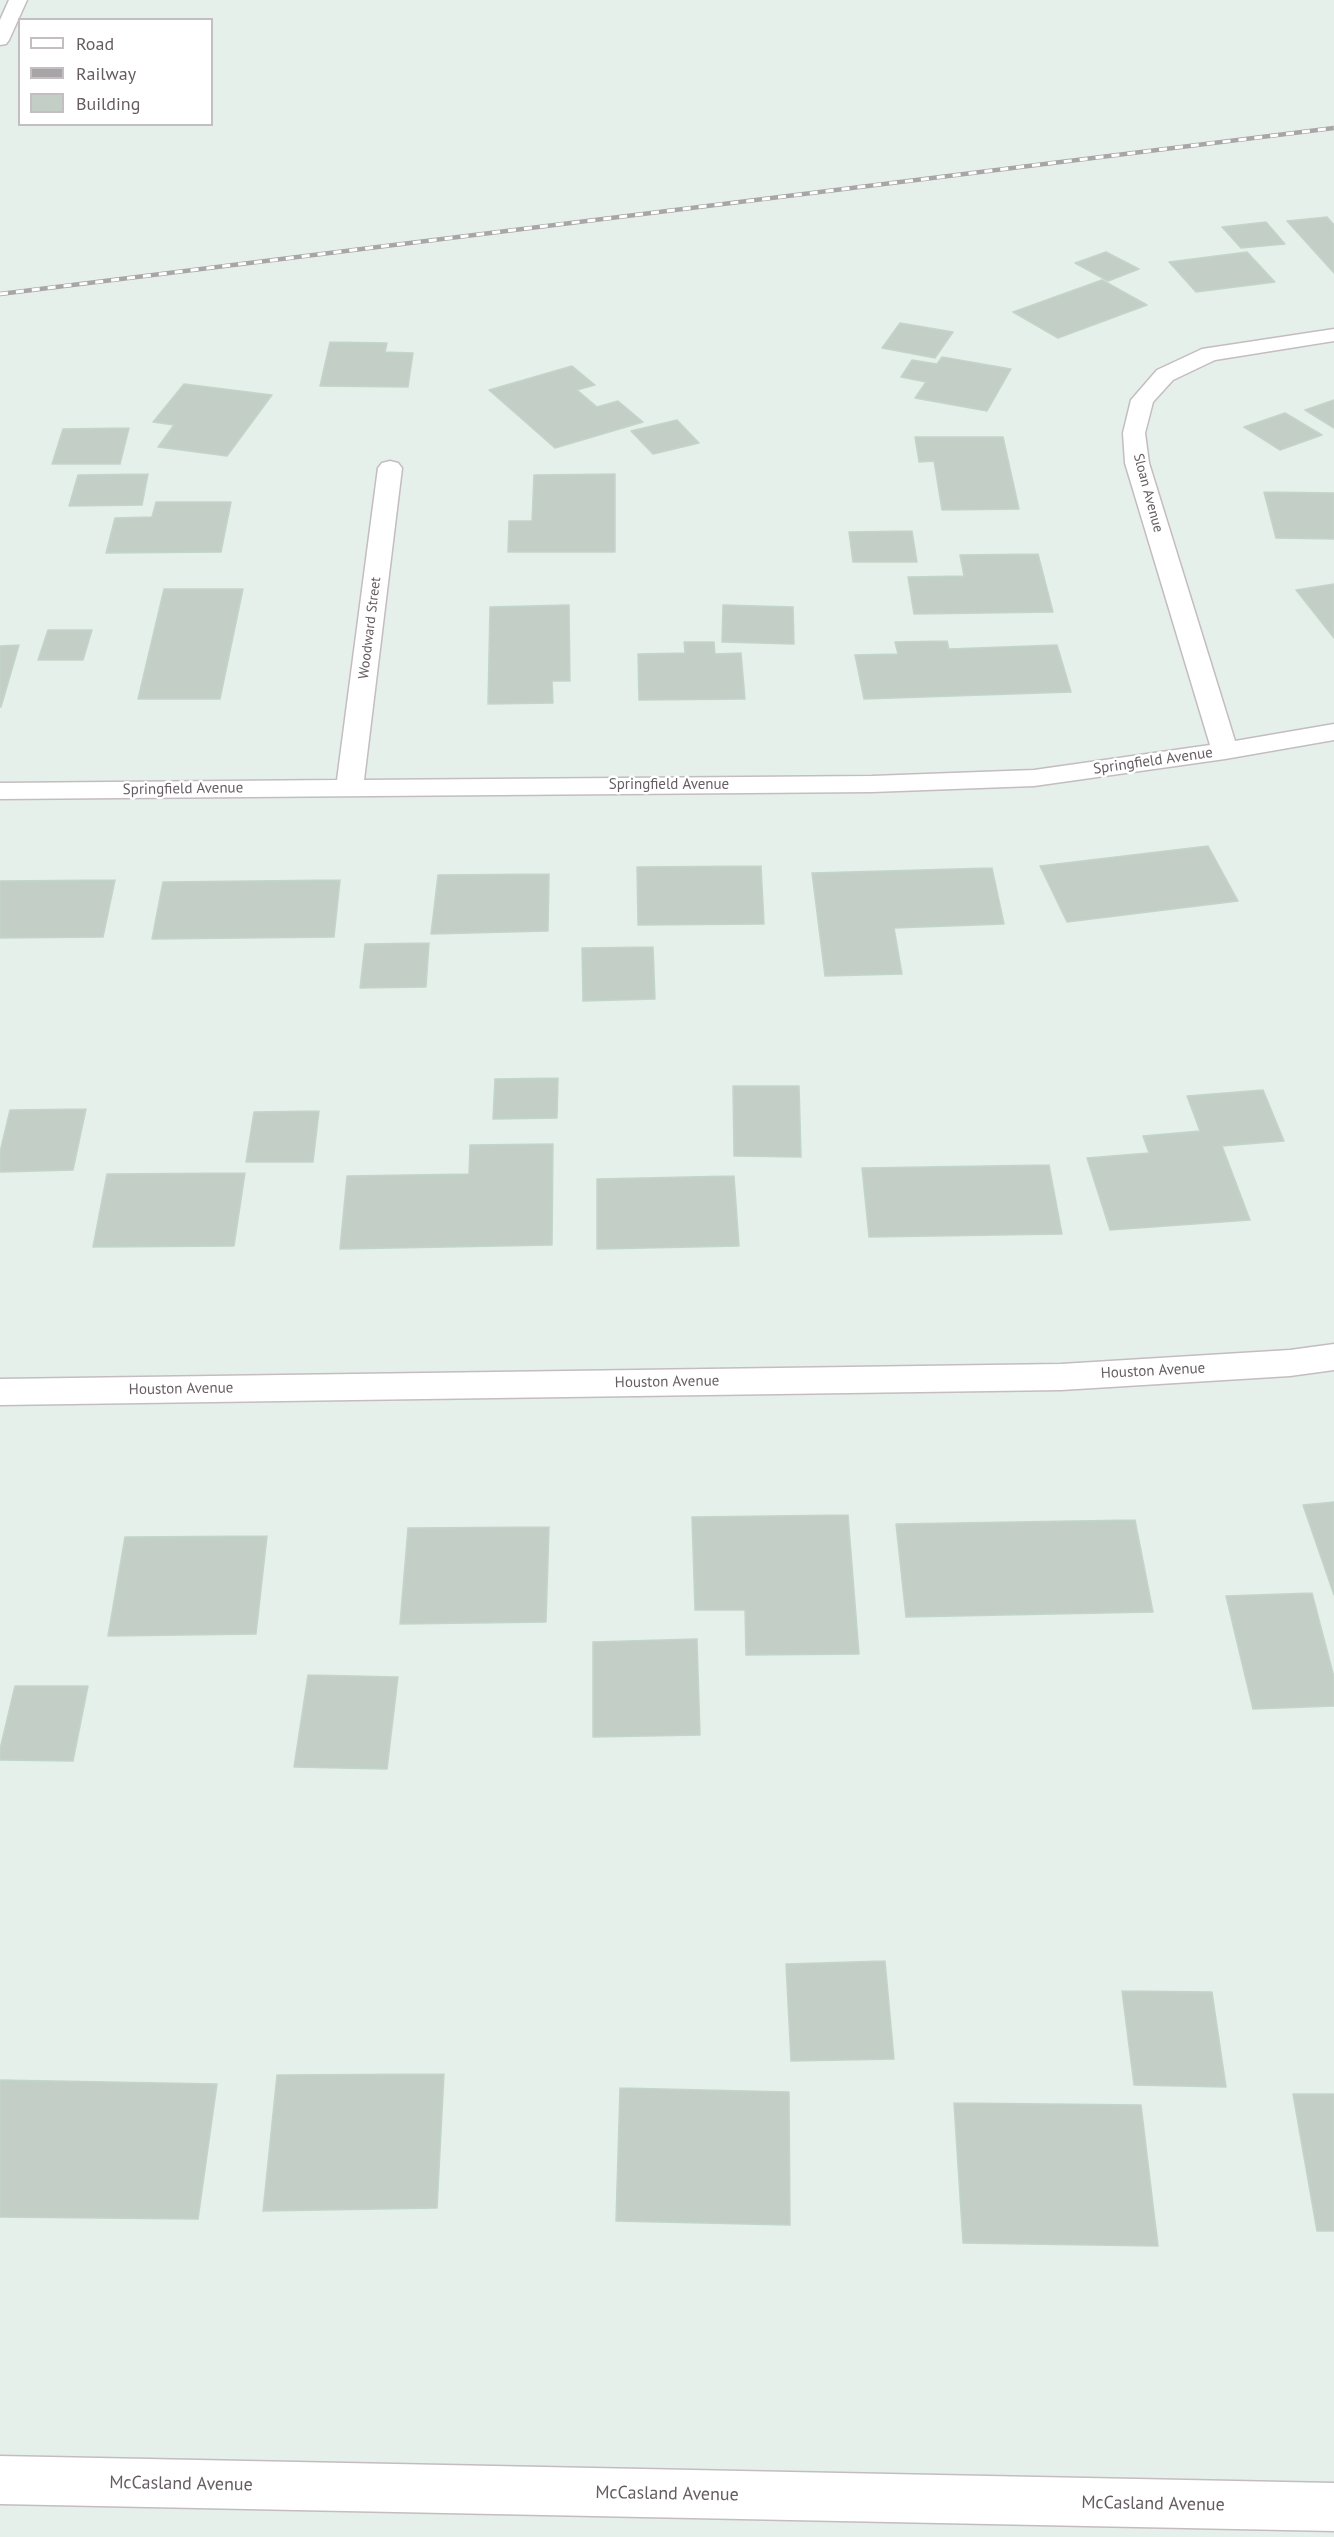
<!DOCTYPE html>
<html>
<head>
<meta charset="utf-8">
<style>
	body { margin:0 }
	#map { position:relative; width:1334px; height:2537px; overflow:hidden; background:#e5f0ea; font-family:"PT Sans",sans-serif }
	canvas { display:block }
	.legend { position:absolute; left:18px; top:18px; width:195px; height:108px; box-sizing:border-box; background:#fff; border:2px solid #c2bec1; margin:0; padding:8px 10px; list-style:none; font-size:18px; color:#665d63 }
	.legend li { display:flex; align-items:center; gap:12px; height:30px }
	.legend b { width:30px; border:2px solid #c2bec1 }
</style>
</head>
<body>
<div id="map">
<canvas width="1334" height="2537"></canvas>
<ul class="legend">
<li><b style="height:8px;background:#fff"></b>Road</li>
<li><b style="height:8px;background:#a8a5a7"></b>Railway</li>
<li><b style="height:16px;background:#c3cec7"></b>Building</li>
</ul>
</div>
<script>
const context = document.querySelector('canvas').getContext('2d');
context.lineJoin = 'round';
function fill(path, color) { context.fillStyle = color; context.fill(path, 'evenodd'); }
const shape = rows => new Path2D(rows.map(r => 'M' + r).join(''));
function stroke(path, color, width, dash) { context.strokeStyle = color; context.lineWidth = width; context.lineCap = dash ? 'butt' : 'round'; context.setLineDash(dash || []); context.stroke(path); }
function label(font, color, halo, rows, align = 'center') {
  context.font = font + ' "PT Sans",sans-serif'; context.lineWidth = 5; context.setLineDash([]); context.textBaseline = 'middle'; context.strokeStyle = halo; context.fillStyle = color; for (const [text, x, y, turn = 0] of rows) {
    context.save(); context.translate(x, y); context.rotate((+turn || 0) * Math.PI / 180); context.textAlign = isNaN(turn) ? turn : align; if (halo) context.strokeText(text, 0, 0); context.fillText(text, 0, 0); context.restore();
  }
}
const building = shape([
	[1327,217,1334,225,1334,273,1287,221,1327,217],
	[1266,222,1285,244,1241,248,1222,227,1266,222],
	[1106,252,1139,269,1108,281,1075,263,1106,252],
	[1247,252,1275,282,1196,292,1169,262,1247,252],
	[1102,280,1147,305,1058,338,1013,312,1102,280],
	[900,323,953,332,935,358,882,348,900,323],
	[330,342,387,343,385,352,413,353,408,387,320,386,330,342],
	[942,357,1011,369,987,411,915,398,926,382,901,377,912,360,937,364,942,357],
	[572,366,595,385,577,390,597,407,618,401,643,422,555,448,489,390,572,366],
	[184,384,272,395,227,456,158,447,174,425,153,422,184,384],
	[1334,400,1334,428,1305,410,1334,400],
	[1285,413,1322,435,1280,450,1244,427,1285,413],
	[677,420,699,443,653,454,631,431,677,420],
	[129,428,120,464,52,464,63,429,129,428],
	[915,437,1003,437,1019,509,942,510,934,461,919,462,915,437],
	[148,474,142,505,69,506,78,475,148,474],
	[615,474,615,552,508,552,509,521,532,521,534,475,615,474],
	[1264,492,1334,493,1334,539,1276,538,1264,492],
	[156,502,231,502,221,552,106,553,115,518,152,517,156,502],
	[912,531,917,562,853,562,849,532,912,531],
	[1038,554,1053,612,914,614,908,577,964,576,960,555,1038,554],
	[1334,584,1334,638,1296,590,1334,584],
	[164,589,243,589,220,699,138,699,164,589],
	[569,605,570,681,552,681,553,703,488,704,490,607,569,605],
	[723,605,793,607,794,644,722,642,723,605],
	[48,630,92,630,83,660,38,660,48,630],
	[947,641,949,649,1057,645,1071,692,864,699,855,655,898,654,895,642,947,641],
	[684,642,714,642,715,654,741,653,745,699,639,700,638,654,685,653,684,642],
	[19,645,1,707,0,707,0,646,19,645],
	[1208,846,1238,901,1067,922,1040,866,1208,846],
	[761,866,764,924,638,925,637,867,761,866],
	[992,868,1004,924,894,928,902,974,825,976,812,873,992,868],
	[549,874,548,931,431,934,438,875,549,874],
	[115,880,103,937,0,938,0,881,115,880],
	[340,880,334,937,152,939,163,882,340,880],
	[429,943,426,987,360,988,365,944,429,943],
	[653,947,655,999,583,1001,582,948,653,947],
	[558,1078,557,1118,493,1119,495,1079,558,1078],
	[733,1086,799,1086,801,1157,734,1156,733,1086],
	[1263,1090,1284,1141,1222,1146,1250,1220,1110,1230,1087,1158,1149,1153,1143,1136,1200,1131,1187,1096,1263,1090],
	[86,1109,73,1170,0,1172,0,1152,10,1110,86,1109],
	[319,1111,313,1162,246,1162,254,1112,319,1111],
	[553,1144,552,1245,340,1249,347,1176,469,1174,470,1145,553,1144],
	[1049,1165,1062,1234,869,1237,862,1168,1049,1165],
	[245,1173,234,1246,93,1247,107,1174,245,1173],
	[734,1176,739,1246,597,1249,597,1179,734,1176],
	[1334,1502,1334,1595,1303,1505,1334,1502],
	[848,1515,859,1654,746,1655,745,1610,695,1610,692,1517,848,1515],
	[1135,1520,1153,1612,906,1617,896,1524,1135,1520],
	[549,1527,546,1622,400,1624,408,1528,549,1527],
	[267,1536,256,1634,108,1636,125,1537,267,1536],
	[1312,1593,1334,1677,1334,1706,1253,1709,1226,1596,1312,1593],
	[697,1639,700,1735,593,1737,593,1642,697,1639],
	[308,1675,398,1677,387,1769,294,1767,308,1675],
	[15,1686,88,1686,73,1761,0,1760,0,1749,15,1686],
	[885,1961,894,2059,791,2061,786,1964,885,1961],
	[1122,1991,1212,1992,1226,2087,1134,2085,1122,1991],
	[444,2074,437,2208,263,2211,277,2075,444,2074],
	[0,2080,217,2084,198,2219,0,2217,0,2080],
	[620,2088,789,2092,790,2225,616,2221,620,2088],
	[1293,2094,1334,2094,1334,2231,1317,2231,1293,2094],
	[954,2103,1141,2105,1158,2246,963,2243,954,2103]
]);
fill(building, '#c3cec7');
stroke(building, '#c3d5ca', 1.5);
const minor = shape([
	[9,0,27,0,9,40,6,44,0,45,0,20,9,0],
	[1334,329,1334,341,1215,360,1173,380,1153,402,1145,433,1149,463,1235,741,1334,724,1334,740,1225,759,1034,786,872,792,0,799,0,783,337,780,378,468,382,463,390,461,398,463,402,468,364,780,872,776,1034,770,1210,745,1125,463,1123,433,1131,400,1157,370,1202,349,1334,329],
	[1334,1344,1334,1370,1290,1376,1061,1390,0,1405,0,1379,1061,1364,1290,1350,1334,1344],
	[0,2456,1334,2483,1334,2531,0,2504,0,2456]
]);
stroke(minor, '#c4bcc1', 3);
fill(minor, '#fff');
const rail = shape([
	[0,294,1334,128]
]);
stroke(rail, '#a8a5a7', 4.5);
stroke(rail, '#fff', 3, [8]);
label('14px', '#665d63', '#fff', [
	["Sloan Avenue",1148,493,75],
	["Woodward Street",370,628,-83]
]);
label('15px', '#665d63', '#fff', [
	["Springfield Avenue",1153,761,-8],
	["Springfield Avenue",669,785],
	["Springfield Avenue",183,789,-1],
	["Houston Avenue",1153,1371,-3],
	["Houston Avenue",667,1382,-1],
	["Houston Avenue",181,1389,-1]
]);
label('18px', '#665d63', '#fff', [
	["McCasland Avenue",181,2484,1],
	["McCasland Avenue",667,2494,1],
	["McCasland Avenue",1153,2504,1]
]);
</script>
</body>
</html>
